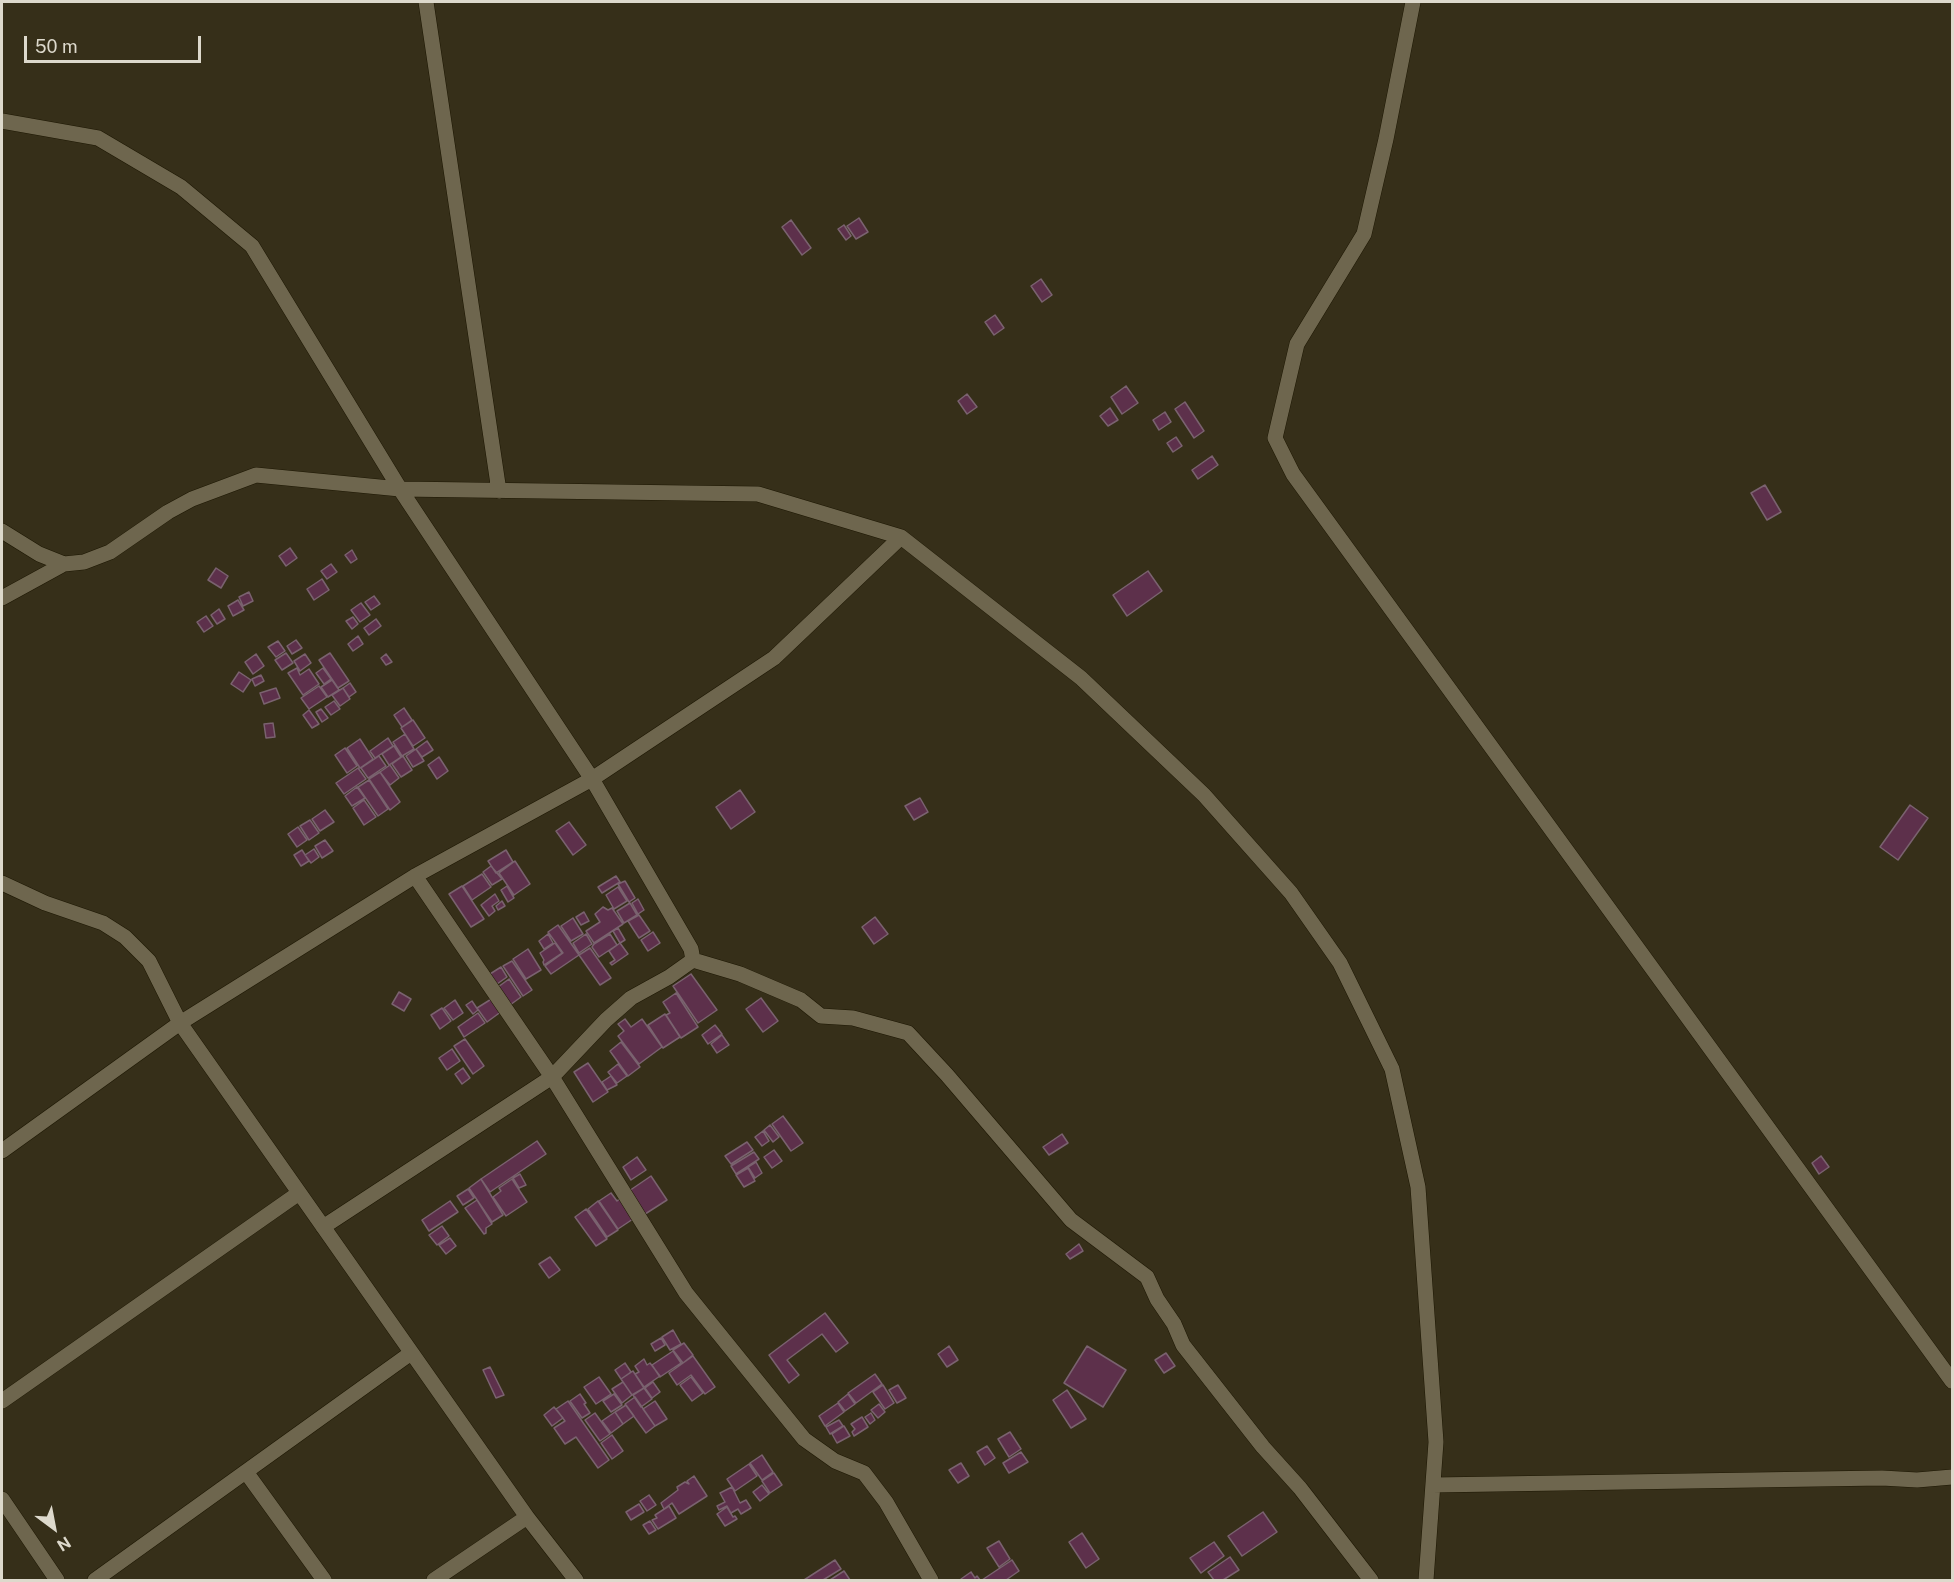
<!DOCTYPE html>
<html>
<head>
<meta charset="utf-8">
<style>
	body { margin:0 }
	#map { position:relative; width:1954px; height:1582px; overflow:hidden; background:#362f19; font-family:"Public Sans",sans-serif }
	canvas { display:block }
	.frame { position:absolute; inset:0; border:3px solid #ddd9cc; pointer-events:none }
	.north { position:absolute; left:24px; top:1498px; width:60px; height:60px; -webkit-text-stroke:4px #362f19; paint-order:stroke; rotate:148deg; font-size:16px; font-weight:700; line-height:24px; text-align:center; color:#ddd9cc }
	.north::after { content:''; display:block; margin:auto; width:21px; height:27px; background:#ddd9cc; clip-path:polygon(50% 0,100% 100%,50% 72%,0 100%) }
	.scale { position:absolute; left:24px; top:36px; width:177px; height:27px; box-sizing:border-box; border:3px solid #ddd9cc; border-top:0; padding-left:8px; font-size:18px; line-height:21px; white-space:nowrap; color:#ddd9cc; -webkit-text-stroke:4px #362f19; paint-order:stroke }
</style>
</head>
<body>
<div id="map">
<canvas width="1954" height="1582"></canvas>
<div class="frame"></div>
<div class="north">N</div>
<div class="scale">50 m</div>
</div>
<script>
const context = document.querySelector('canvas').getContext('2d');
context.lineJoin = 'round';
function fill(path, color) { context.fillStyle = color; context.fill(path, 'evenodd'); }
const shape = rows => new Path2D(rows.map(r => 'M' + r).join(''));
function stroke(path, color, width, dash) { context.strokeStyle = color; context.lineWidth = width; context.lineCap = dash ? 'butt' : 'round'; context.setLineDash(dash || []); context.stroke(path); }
const building = shape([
	[859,218,868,232,856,239,847,226,859,218],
	[791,220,811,248,802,255,782,227,791,220],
	[844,225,851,236,846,240,838,229,844,225],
	[1041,279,1052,295,1042,302,1031,286,1041,279],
	[995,315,1004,328,994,335,985,322,995,315],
	[1126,386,1138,403,1122,414,1111,397,1126,386],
	[967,394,977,407,967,414,958,401,967,394],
	[1185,402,1204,431,1194,438,1175,409,1185,402],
	[1110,408,1118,420,1108,426,1100,416,1110,408],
	[1165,412,1171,422,1159,430,1153,420,1165,412],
	[1176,437,1182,446,1173,452,1167,443,1176,437],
	[1212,456,1218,465,1198,479,1192,470,1212,456],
	[1765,485,1781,512,1767,520,1751,493,1765,485],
	[290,548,297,558,286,566,279,556,290,548],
	[352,550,357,559,351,563,345,555,352,550],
	[331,564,337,572,327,579,321,571,331,564],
	[216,568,228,576,221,588,208,580,216,568],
	[1148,571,1162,591,1127,616,1113,595,1148,571],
	[322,579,329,590,314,600,307,589,322,579],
	[249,592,253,601,243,606,239,597,249,592],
	[374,596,380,604,371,610,365,602,374,596],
	[238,600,244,610,233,616,228,606,238,600],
	[361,603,370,615,360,622,351,610,361,603],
	[219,609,225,619,217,624,211,615,219,609],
	[206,616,213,626,204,632,197,622,206,616],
	[353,617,358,624,352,629,346,621,353,617],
	[376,619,381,626,369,635,364,628,376,619],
	[358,636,363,644,353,651,348,644,358,636],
	[296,640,302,648,292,654,287,646,296,640],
	[278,641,285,651,276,657,268,647,278,641],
	[286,653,293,663,282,670,275,660,286,653],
	[330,653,349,681,338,688,319,660,330,653],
	[256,654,264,666,253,674,245,662,256,654],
	[305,654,311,663,300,671,294,661,305,654],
	[386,654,392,662,386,665,381,658,386,654],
	[297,668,300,675,309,669,319,684,303,695,288,673,297,668],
	[323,668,331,679,324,684,316,673,323,668],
	[239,672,251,680,243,692,231,684,239,672],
	[261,675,264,681,255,686,252,679,261,675],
	[332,680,339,690,328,697,321,687,332,680],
	[350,683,356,692,349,697,343,688,350,683],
	[319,686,327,697,309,709,301,698,319,686],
	[276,688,280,698,264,704,260,693,276,688],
	[343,688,350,699,340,706,332,695,343,688],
	[334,701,340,709,331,715,325,707,334,701],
	[404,708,412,720,402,727,394,715,404,708],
	[321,709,328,718,322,722,316,712,321,709],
	[309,710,319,724,312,728,303,715,309,710],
	[413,720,425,738,413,746,401,728,413,720],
	[273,723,275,737,266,738,264,724,273,723],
	[405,734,414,749,402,756,393,742,405,734],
	[388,738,393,746,375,758,370,751,388,738],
	[360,739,373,759,360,768,347,748,360,739],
	[427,741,433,750,422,757,416,749,427,741],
	[394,746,401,757,389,765,382,754,394,746],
	[345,748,357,766,347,773,335,755,345,748],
	[416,749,424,761,413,767,406,756,416,749],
	[379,756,386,766,368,778,361,768,379,756],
	[403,756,412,770,401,777,392,764,403,756],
	[439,757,448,771,437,779,428,765,439,757],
	[390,765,399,778,390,785,380,772,390,765],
	[358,768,366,779,344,794,336,783,358,768],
	[380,772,400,802,390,810,369,779,380,772],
	[369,780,388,809,378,816,358,787,369,780],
	[357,787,365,798,352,806,345,796,357,787],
	[740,790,755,812,731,829,716,807,740,790],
	[920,798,928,812,914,820,905,806,920,798],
	[364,800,376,817,364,825,353,808,364,800],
	[1910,805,1928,818,1898,860,1880,847,1910,805],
	[325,810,334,822,320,831,312,819,325,810],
	[310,820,319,833,309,840,300,826,310,820],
	[569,822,586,845,573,855,556,831,569,822],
	[298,827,307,840,297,847,288,834,298,827],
	[325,840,333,851,322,858,315,846,325,840],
	[314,849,319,857,311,863,305,855,314,849],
	[302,850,309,861,301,866,294,855,302,850],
	[506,850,513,862,496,873,488,861,506,850],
	[515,861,530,884,514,895,499,873,515,861],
	[491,866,502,879,492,885,483,872,491,866],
	[482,874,491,887,472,900,463,886,482,874],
	[616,876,620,882,602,893,598,887,616,876],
	[625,881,635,898,629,902,618,884,625,881],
	[462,886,484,919,471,927,449,894,462,886],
	[507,886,514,898,508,902,501,890,507,886],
	[618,887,627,901,614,909,606,895,618,887],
	[495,894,499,901,492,906,495,911,489,916,481,905,495,894],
	[638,899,644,910,638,914,632,903,638,899],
	[502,901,505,906,498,910,496,906,502,901],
	[630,903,637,915,624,923,617,911,630,903],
	[603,907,608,910,612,908,623,924,594,943,586,931,600,922,595,914,603,907],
	[584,912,589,921,581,925,576,917,584,912],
	[639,915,650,931,639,938,628,921,639,915],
	[875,917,888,934,874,944,862,927,875,917],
	[573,918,583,934,571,941,561,926,573,918],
	[558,925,579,955,551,974,545,966,563,953,548,932,558,925],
	[618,928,625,940,620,943,613,931,618,928],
	[653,932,660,943,648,951,641,940,653,932],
	[548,934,553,943,544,949,539,941,548,934],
	[586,934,592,944,579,953,573,943,586,934],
	[610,934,617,945,599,957,592,947,594,944,610,934],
	[555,943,562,953,544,965,543,962,544,960,540,953,555,943],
	[620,943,628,954,612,965,610,963,615,960,609,951,620,943],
	[590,948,611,978,600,985,579,955,590,948],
	[528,949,541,970,526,979,513,959,528,949],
	[512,961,532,990,523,996,503,966,512,961],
	[501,967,507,977,497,984,490,974,501,967],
	[691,974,717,1010,698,1023,673,986,691,974],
	[509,979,521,997,510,1005,498,987,509,979],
	[399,992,411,999,404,1011,392,1004,399,992],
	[676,993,698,1027,681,1038,666,1015,670,1013,663,1002,676,993],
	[493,998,502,1011,487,1022,477,1008,493,998],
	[761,998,778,1021,763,1032,746,1009,761,998],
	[455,1000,463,1013,453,1020,444,1008,455,1000],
	[472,1001,478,1010,473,1014,466,1005,472,1001],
	[442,1008,451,1021,440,1029,431,1015,442,1008],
	[478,1013,485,1023,464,1037,458,1027,478,1013],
	[665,1014,680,1037,663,1048,648,1025,665,1014],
	[625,1019,631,1027,642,1019,662,1047,639,1064,618,1036,624,1031,618,1024,625,1019],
	[715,1025,722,1034,708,1044,702,1035,715,1025],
	[722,1035,729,1045,717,1053,711,1044,722,1035],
	[465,1039,484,1066,473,1074,454,1046,465,1039],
	[621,1042,640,1067,628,1076,610,1051,621,1042],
	[452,1049,460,1061,447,1070,439,1058,452,1049],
	[588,1063,608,1092,593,1102,574,1072,588,1063],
	[618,1064,627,1076,617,1083,608,1072,618,1064],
	[463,1068,470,1078,462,1084,455,1074,463,1068],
	[611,1076,617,1085,607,1090,602,1082,611,1076],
	[783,1116,803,1143,791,1151,772,1124,783,1116],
	[770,1125,779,1137,773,1142,764,1130,770,1125],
	[763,1131,769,1141,762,1146,755,1137,763,1131],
	[1062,1134,1068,1143,1049,1155,1043,1147,1062,1134],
	[537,1141,546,1154,490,1192,481,1179,537,1141],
	[747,1142,753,1150,731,1164,725,1156,747,1142],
	[774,1150,782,1161,772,1168,764,1157,774,1150],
	[754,1152,759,1159,736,1174,731,1166,754,1152],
	[1821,1156,1829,1167,1819,1174,1812,1163,1821,1156],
	[637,1157,646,1170,631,1180,623,1167,637,1157],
	[756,1162,762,1173,755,1178,748,1167,756,1162],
	[748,1168,755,1181,744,1187,736,1175,748,1168],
	[520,1174,526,1185,519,1188,513,1178,520,1174],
	[651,1176,667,1200,642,1216,626,1193,651,1176],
	[481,1179,503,1215,492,1222,469,1188,481,1179],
	[512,1179,527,1202,506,1216,493,1197,501,1191,499,1188,512,1179],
	[468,1189,474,1198,463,1205,457,1196,468,1189],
	[611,1193,617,1201,622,1197,636,1217,618,1229,599,1201,611,1193],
	[477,1200,492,1224,486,1228,486,1233,484,1234,465,1208,477,1200],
	[450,1201,458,1212,429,1231,422,1220,450,1201],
	[598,1201,618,1230,607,1237,588,1209,598,1201],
	[586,1209,607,1239,596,1246,575,1217,586,1209],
	[442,1226,449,1236,437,1245,429,1235,442,1226],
	[450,1238,456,1246,446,1254,439,1245,450,1238],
	[1079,1244,1083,1251,1070,1259,1066,1254,1079,1244],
	[550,1257,560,1270,549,1278,539,1264,550,1257],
	[825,1313,848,1343,836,1352,822,1334,787,1360,799,1375,789,1383,769,1355,825,1313],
	[673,1330,681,1344,670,1350,662,1337,673,1330],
	[661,1338,665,1345,655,1351,651,1344,661,1338],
	[684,1343,693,1355,683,1363,673,1350,684,1343],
	[949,1346,958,1360,947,1367,938,1354,949,1346],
	[1087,1346,1126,1370,1103,1407,1064,1383,1087,1346],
	[673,1351,681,1363,660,1377,652,1365,673,1351],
	[1166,1353,1175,1366,1164,1373,1155,1360,1166,1353],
	[693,1356,715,1387,705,1394,691,1375,677,1385,669,1373,693,1356],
	[644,1359,647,1365,650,1363,660,1376,644,1387,635,1374,639,1372,635,1366,644,1359],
	[625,1363,631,1372,621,1379,615,1370,625,1363],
	[490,1367,504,1395,496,1398,483,1370,490,1367],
	[633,1371,644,1388,632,1395,621,1379,633,1371],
	[875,1374,882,1384,856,1403,848,1393,875,1374],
	[599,1377,611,1394,596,1404,584,1387,599,1377],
	[691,1377,703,1393,692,1401,680,1385,691,1377],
	[623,1382,632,1395,622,1403,612,1389,623,1382],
	[653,1382,660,1392,652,1398,645,1388,653,1382],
	[883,1385,894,1403,885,1409,873,1392,883,1385],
	[898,1385,906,1398,897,1403,889,1390,898,1385],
	[644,1388,652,1399,641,1407,633,1395,644,1388],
	[1067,1390,1086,1419,1071,1428,1053,1400,1067,1390],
	[580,1394,586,1403,584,1404,590,1413,582,1418,570,1401,580,1394],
	[614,1394,622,1405,611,1412,603,1401,614,1394],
	[848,1394,855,1404,845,1411,838,1402,848,1394],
	[635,1397,655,1426,646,1433,625,1404,635,1397],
	[568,1401,609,1460,598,1468,576,1437,565,1444,554,1428,565,1421,556,1409,568,1401],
	[655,1401,667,1419,655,1426,643,1409,655,1401],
	[838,1403,844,1412,825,1426,819,1416,838,1403],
	[879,1404,885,1412,878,1418,871,1410,879,1404],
	[626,1405,634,1416,623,1424,615,1412,626,1405],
	[554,1407,563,1418,552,1426,544,1415,554,1407],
	[615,1412,623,1424,611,1433,602,1421,615,1412],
	[595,1413,610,1434,600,1441,585,1420,595,1413],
	[871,1413,875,1420,870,1424,865,1417,871,1413],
	[862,1417,868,1427,854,1436,852,1432,855,1429,851,1424,862,1417],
	[839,1420,843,1426,830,1434,826,1427,839,1420],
	[844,1426,850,1436,837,1443,832,1434,844,1426],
	[1010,1432,1021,1449,1009,1457,998,1439,1010,1432],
	[612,1435,623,1451,612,1459,601,1443,612,1435],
	[987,1446,995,1458,985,1465,977,1452,987,1446],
	[1021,1452,1028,1462,1009,1473,1003,1463,1021,1452],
	[762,1455,773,1472,762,1480,750,1463,762,1455],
	[961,1463,969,1476,958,1483,949,1470,961,1463],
	[749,1464,757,1476,735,1491,727,1479,749,1464],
	[774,1473,782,1485,770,1493,762,1481,774,1473],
	[694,1476,707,1496,679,1514,672,1503,664,1509,661,1503,678,1490,677,1487,685,1482,689,1484,687,1481,694,1476],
	[762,1485,769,1494,760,1501,753,1492,762,1485],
	[732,1487,740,1503,746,1500,751,1508,741,1514,738,1509,731,1513,727,1506,719,1510,717,1506,725,1502,720,1493,732,1487],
	[649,1495,656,1505,647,1511,640,1501,649,1495],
	[639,1504,644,1512,631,1520,626,1512,639,1504],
	[669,1506,676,1518,658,1529,652,1520,657,1518,655,1515,669,1506],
	[727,1507,733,1517,735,1516,737,1519,725,1526,717,1514,727,1507],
	[1263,1512,1277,1532,1242,1556,1228,1536,1263,1512],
	[650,1521,656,1530,649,1534,643,1525,650,1521],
	[1082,1533,1099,1559,1086,1568,1069,1542,1082,1533],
	[999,1541,1010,1559,999,1567,987,1548,999,1541],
	[1214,1542,1224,1556,1201,1573,1190,1558,1214,1542],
	[1230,1557,1239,1570,1223,1580,1214,1580,1208,1572,1230,1557],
	[835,1560,841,1569,823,1580,804,1580,835,1560],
	[1012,1560,1019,1571,1006,1580,982,1580,1012,1560],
	[844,1571,850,1580,830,1580,844,1571],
	[971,1572,975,1578,977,1576,980,1580,962,1580,961,1579,971,1572]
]);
fill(building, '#5d304b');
stroke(building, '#7a626f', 1.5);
const street = shape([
	[426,2,499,491],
	[1413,2,1386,139,1364,234,1297,344,1275,438,1293,474,1952,1381],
	[2,121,98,138,181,187,252,246,400,489,592,779,691,949,693,960],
	[2,531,39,554,64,564],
	[2,598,64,564,84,562,110,552,168,512,192,499,256,475,400,489,758,494,901,537,1081,678,1204,795,1291,893,1340,963,1392,1069,1418,1187,1436,1442,1426,1580],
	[415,876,552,1077,686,1293,804,1439,835,1461,864,1473,886,1502,931,1580],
	[2,883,45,903,103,923,125,937,149,961,180,1023,527,1517,576,1580],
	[693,960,740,974,801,1000,821,1016,853,1018,908,1033,947,1075,1071,1220,1147,1277,1157,1299,1174,1324,1183,1345,1263,1447,1300,1488,1371,1580],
	[2,1151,180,1023,415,876,592,779,774,658,901,537],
	[323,1227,552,1077,606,1020,631,998,669,977,693,960],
	[2,1401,299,1193],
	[246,1472,324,1580],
	[1433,1485,1882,1478,1917,1480,1952,1477],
	[2,1499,57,1580],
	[95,1580,411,1353],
	[434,1580,527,1517]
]);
stroke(street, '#1d1703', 16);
stroke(street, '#6e664e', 15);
</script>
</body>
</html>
